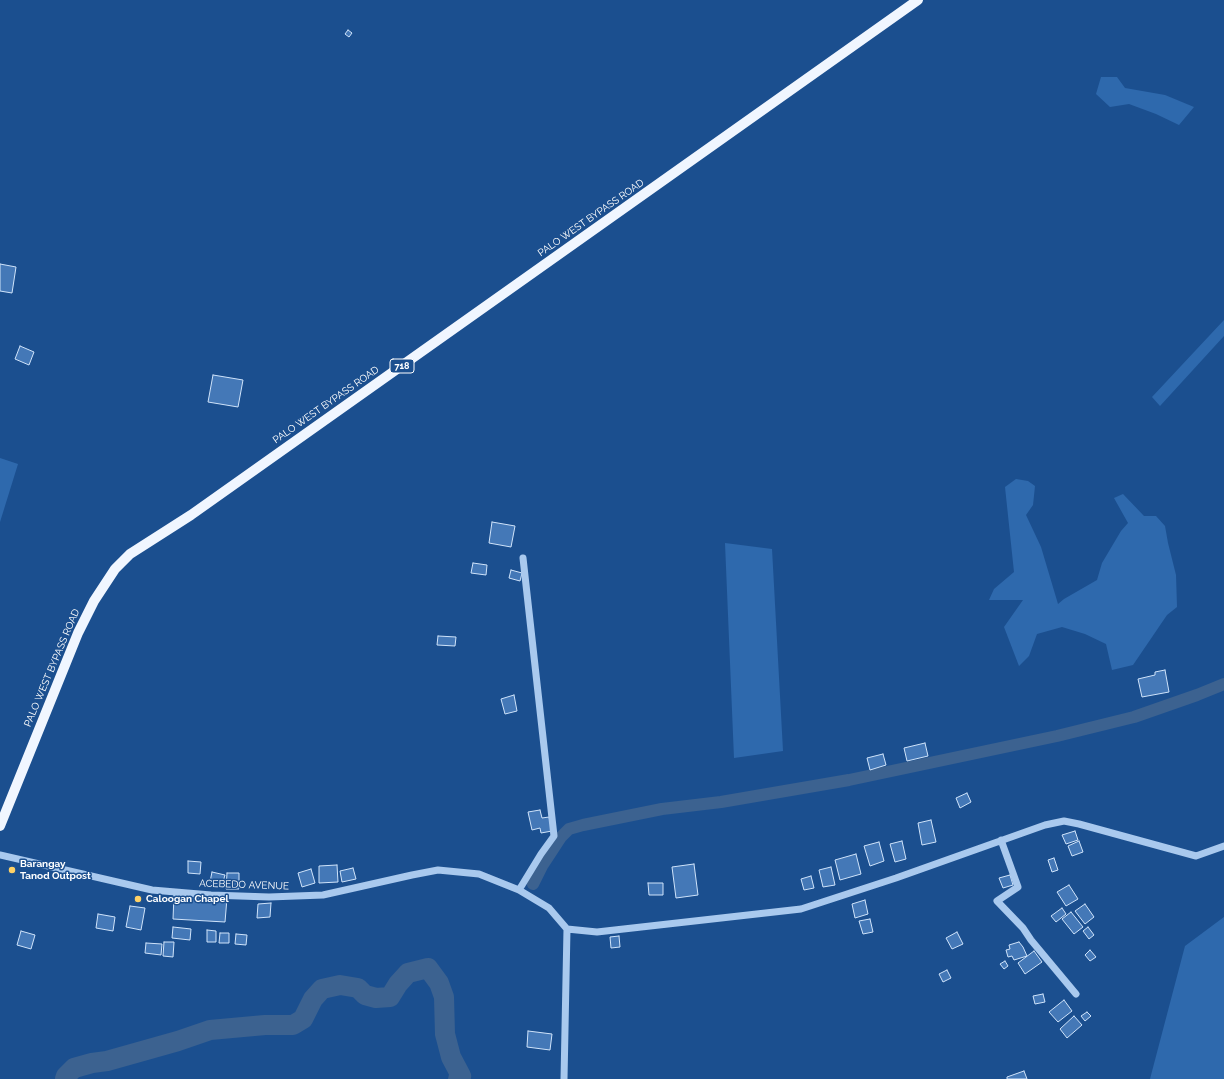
<!DOCTYPE html>
<html>
<head>
<meta charset="utf-8">
<style>
	body { margin:0 }
	canvas { display:block; background:#1b4f8f }
</style>
</head>
<body>
<canvas width="1224" height="1079"></canvas>
<script>
const context = document.querySelector('canvas').getContext('2d');
context.lineJoin = 'round';
function fill(path, color) { context.fillStyle = color; context.fill(path, 'evenodd'); }
const shape = rows => new Path2D(rows.map(r => 'M' + r).join(''));
function stroke(path, color, width, dash) { context.strokeStyle = color; context.lineWidth = width; context.lineCap = dash ? 'butt' : 'round'; context.setLineDash(dash || []); context.stroke(path); }
function label(font, color, halo, rows, align = 'center') {
  context.font = font + ' Raleway,sans-serif'; context.lineWidth = 3; context.setLineDash([]); context.textBaseline = 'middle'; context.strokeStyle = halo; context.fillStyle = color; for (const [text, x, y, turn = 0] of rows) {
    context.save(); context.translate(x, y); context.rotate((+turn || 0) * Math.PI / 180); context.textAlign = isNaN(turn) ? turn : align; if (halo) context.strokeText(text, 0, 0); context.fillText(text, 0, 0); context.restore();
  }
}
fill(shape([
	[1101,77,1117,77,1125,88,1165,95,1194,107,1179,125,1156,114,1129,104,1110,107,1096,94],
	[1224,320,1224,336,1160,406,1152,397],
	[0,458,18,464,0,522],
	[1016,479,1028,481,1035,486,1033,505,1026,515,1041,547,1058,604,1064,599,1097,580,1102,563,1121,531,1128,523,1114,498,1123,494,1144,516,1156,516,1165,526,1168,543,1176,575,1177,607,1167,615,1133,665,1112,670,1106,644,1085,634,1062,627,1037,634,1029,656,1019,666,1004,627,1023,600,989,600,994,589,1014,572,1005,487],
	[725,543,772,549,783,751,734,758],
	[1224,917,1224,1079,1150,1079,1185,946]
]), '#2e69ad');
stroke(shape([
	[533,884,542,866,561,837,569,829,583,825,662,809,721,802,849,780,1057,736,1134,717,1197,695,1224,684]
]), '#3c6290', 12);
stroke(shape([
	[65,1079,66,1076,74,1068,92,1063,107,1061,178,1041,210,1030,265,1025,293,1025,303,1019,313,999,322,989,340,985,358,988,365,995,376,998,390,997,398,984,408,973,428,968,439,983,444,997,445,1034,451,1057,461,1076,458,1079]
]), '#3c6290', 20);
const building = shape([
	[348,30,352,33,349,37,345,34,348,30],
	[0,264,16,267,12,293,0,291,0,264],
	[20,346,34,352,29,365,15,359,20,346],
	[213,375,243,380,238,407,208,402,213,375],
	[492,522,515,526,511,547,489,543,492,522],
	[473,563,487,565,486,575,471,573,473,563],
	[511,570,522,573,520,581,509,578,511,570],
	[438,636,456,637,455,646,437,645,438,636],
	[1165,670,1169,692,1142,697,1138,679,1155,675,1155,672,1165,670],
	[514,695,517,711,505,714,501,699,514,695],
	[925,743,928,756,907,761,904,748,925,743],
	[883,754,886,765,870,770,867,758,883,754],
	[967,793,971,802,960,808,956,798,967,793],
	[540,810,542,818,549,817,552,831,541,833,540,828,532,830,528,812,540,810],
	[931,820,936,842,922,845,918,823,931,820],
	[1075,831,1078,840,1066,844,1062,835,1075,831],
	[902,841,906,859,895,862,890,844,902,841],
	[1079,841,1083,852,1072,856,1068,846,1079,841],
	[879,842,884,861,870,866,864,846,879,842],
	[856,854,861,874,840,880,835,860,856,854],
	[1054,858,1058,870,1052,872,1048,860,1054,858],
	[188,861,201,862,200,874,188,873,188,861],
	[694,864,698,895,676,898,672,867,694,864],
	[337,865,338,882,319,883,319,866,337,865],
	[831,867,835,885,823,887,819,870,831,867],
	[353,868,356,879,342,882,340,871,353,868],
	[311,869,315,883,302,887,298,873,311,869],
	[212,872,225,875,222,885,210,882,212,872],
	[227,873,239,873,239,889,226,889,227,873],
	[1010,875,1013,885,1003,888,999,878,1010,875],
	[811,876,814,888,804,890,801,879,811,876],
	[648,883,663,883,663,895,649,895,648,883],
	[1069,885,1078,899,1066,906,1057,892,1069,885],
	[174,895,227,898,225,922,173,919,174,895],
	[865,900,868,914,855,918,852,904,865,900],
	[271,903,270,917,257,918,258,904,271,903],
	[1085,904,1094,917,1085,924,1075,911,1085,904],
	[130,906,145,908,141,930,126,927,130,906],
	[1062,908,1066,914,1056,922,1051,916,1062,908],
	[1071,912,1083,927,1074,934,1062,919,1071,912],
	[98,914,115,917,113,931,96,928,98,914],
	[870,919,873,932,863,934,859,921,870,919],
	[173,927,191,929,190,940,172,938,173,927],
	[1088,927,1094,935,1089,939,1083,931,1088,927],
	[207,930,216,931,216,942,207,942,207,930],
	[21,931,35,935,31,949,17,945,21,931],
	[957,932,963,944,952,949,946,938,957,932],
	[220,933,229,933,229,943,219,943,220,933],
	[236,934,247,935,246,945,235,944,236,934],
	[619,936,620,947,611,948,610,937,619,936],
	[164,942,174,942,173,957,163,956,164,942],
	[1019,942,1023,947,1027,956,1014,960,1012,956,1008,957,1006,950,1010,949,1009,945,1019,942],
	[146,943,162,944,161,955,145,953,146,943],
	[1090,950,1096,957,1090,961,1085,955,1090,950],
	[1034,951,1042,962,1025,974,1018,963,1034,951],
	[1005,961,1008,966,1004,969,1000,964,1005,961],
	[947,970,951,978,943,982,939,974,947,970],
	[1043,994,1045,1002,1035,1004,1033,996,1043,994],
	[1064,1000,1072,1011,1058,1022,1049,1012,1064,1000],
	[1087,1012,1091,1016,1085,1021,1081,1016,1087,1012],
	[1074,1016,1082,1025,1067,1038,1060,1029,1074,1016],
	[528,1031,552,1034,550,1050,527,1047,528,1031],
	[1024,1071,1027,1079,1007,1079,1007,1077,1024,1071]
]);
fill(building, '#4478b7');
stroke(building, '#cfe3fa', 1);
stroke(shape([
	[1001,840,1018,887,997,901,1023,928,1031,940,1076,994],
	[0,855,152,890,211,895,269,897,323,895,412,875,438,870,479,874,519,890,549,908,567,929],
	[519,890,541,854,554,836,523,558],
	[567,929,597,932,801,909,896,878,1045,825,1064,821,1079,824,1196,856,1224,846],
	[564,1079,567,929]
]), '#a9c9ee', 7);
stroke(shape([
	[0,826,78,633,94,601,115,569,130,554,191,515,918,0]
]), '#f0f6ff', 10);
for (const [x, y, r, color] of [
	[12,870,4,"#ffd166"],
	[138,899,4,"#ffd166"]
]) { const dot = new Path2D(); dot.arc(x, y, r, 0, 2 * Math.PI); context.fillStyle = color; context.fill(dot); stroke(dot, '#1b4f8f', 1.5); }
for (const [x, y, w] of [
	[402,366,24]
]) { const box = new Path2D(); box.roundRect(x - w / 2, y - 7, w, 14, 3); context.fillStyle = '#1b4f8f'; context.fill(box); stroke(box, '#fff', 1); }
label('bold 9px', '#fff', null, [
	["718",402,366]
]);
label('10px', '#fff', '#1b4f8f', [
	["PALO WEST BYPASS ROAD",591,218,-35],
	["PALO WEST BYPASS ROAD",326,405,-35],
	["PALO WEST BYPASS ROAD",52,668,-67],
	["ACEBEDO AVENUE",244,885,2]
]);
label('bold 10px', '#fff', '#1b4f8f', [
	["Barangay",20,864],
	["Tanod Outpost",20,876],
	["Caloogan Chapel",146,899]
], 'left');
</script>
</body>
</html>
